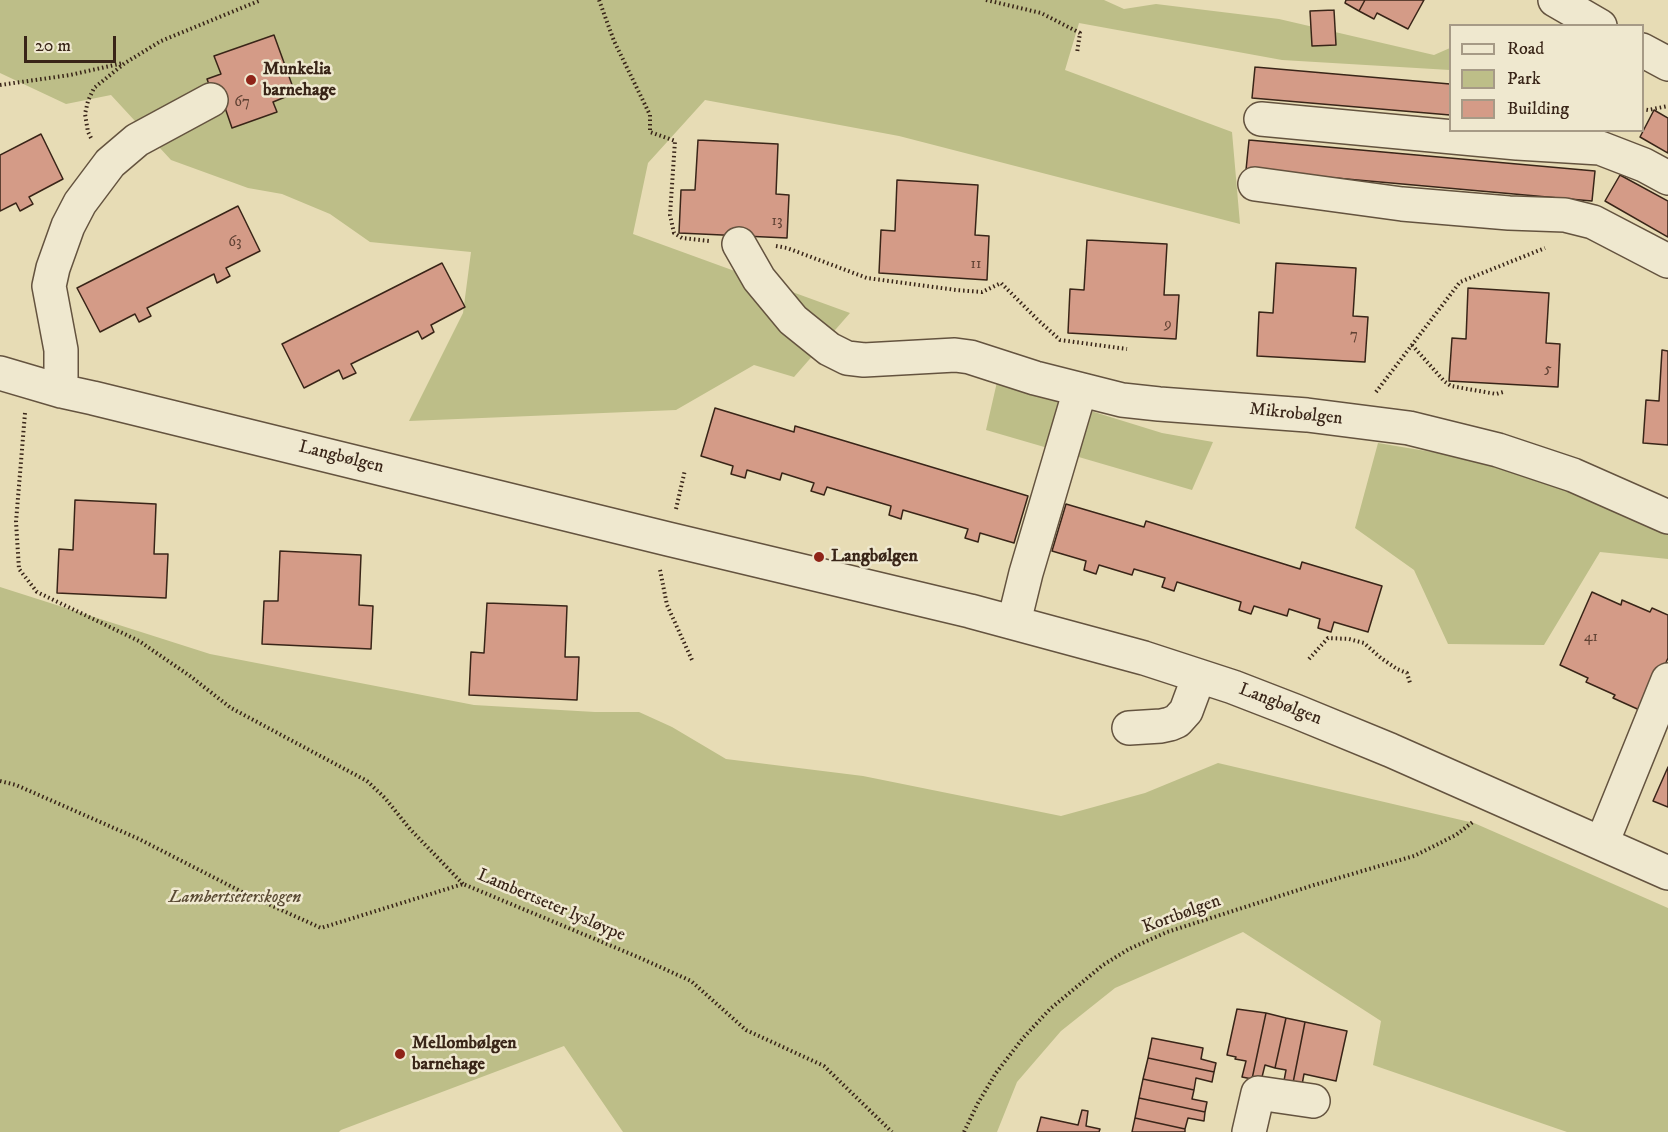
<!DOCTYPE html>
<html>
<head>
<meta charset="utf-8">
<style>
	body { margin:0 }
	#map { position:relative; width:1668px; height:1132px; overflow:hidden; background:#e7dcb5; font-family:"IM FELL DW Pica",serif }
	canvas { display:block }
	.legend { position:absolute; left:1449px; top:24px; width:195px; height:108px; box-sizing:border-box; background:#efe8cf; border:2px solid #a69a86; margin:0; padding:8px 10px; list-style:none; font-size:18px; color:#392518 }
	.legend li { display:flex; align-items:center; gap:12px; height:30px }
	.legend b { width:30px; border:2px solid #a69a86 }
	.scale { position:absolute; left:24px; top:36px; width:92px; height:27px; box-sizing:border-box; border:3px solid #392518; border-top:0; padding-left:8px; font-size:18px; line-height:21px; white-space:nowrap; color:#392518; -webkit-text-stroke:4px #efe8cf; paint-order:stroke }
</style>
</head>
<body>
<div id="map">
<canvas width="1668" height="1132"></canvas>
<ul class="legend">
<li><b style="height:8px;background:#efe8cf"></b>Road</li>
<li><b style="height:16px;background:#bdbe88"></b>Park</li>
<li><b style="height:16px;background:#d49b87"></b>Building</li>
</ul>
<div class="scale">20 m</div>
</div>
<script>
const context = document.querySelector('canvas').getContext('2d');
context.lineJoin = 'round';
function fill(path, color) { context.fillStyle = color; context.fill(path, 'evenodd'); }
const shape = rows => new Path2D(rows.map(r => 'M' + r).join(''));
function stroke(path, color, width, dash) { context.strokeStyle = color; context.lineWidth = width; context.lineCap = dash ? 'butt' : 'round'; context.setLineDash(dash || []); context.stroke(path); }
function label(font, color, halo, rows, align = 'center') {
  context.font = font + ' "IM FELL DW Pica",serif'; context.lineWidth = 5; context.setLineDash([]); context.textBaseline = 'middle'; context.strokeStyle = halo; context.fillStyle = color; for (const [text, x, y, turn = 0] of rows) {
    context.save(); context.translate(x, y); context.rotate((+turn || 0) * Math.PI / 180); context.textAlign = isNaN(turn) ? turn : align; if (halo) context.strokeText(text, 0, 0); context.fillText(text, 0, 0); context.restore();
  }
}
fill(shape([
	[0,0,1104,0,1124,9,1156,4,1279,19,1434,55,1450,48,1450,70,1282,60,1079,23,1065,70,1232,132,1240,224,899,136,705,100,648,163,633,234,850,313,794,377,754,365,676,410,409,421,463,313,471,252,370,242,330,214,282,194,248,188,171,160,111,95,66,104,0,73],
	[997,382,1162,433,1213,442,1192,490,986,430],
	[1378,443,1516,466,1668,531,1668,559,1600,552,1544,645,1448,644,1414,570,1355,528],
	[0,587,210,654,474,705,595,712,639,712,672,727,726,759,863,776,1061,816,1145,793,1218,763,1474,823,1668,908,1668,1132,1567,1132,1373,1065,1381,1021,1243,932,1115,988,1061,1031,1017,1082,997,1132,623,1132,564,1046,341,1130,339,1132,0,1132]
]), '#bdbe88');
const building = shape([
	[1346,0,1365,0,1359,11,1345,3,1346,0],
	[1365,0,1424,0,1408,29,1377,13,1374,19,1359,11,1365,0],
	[1334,10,1336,45,1312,46,1310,11,1334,10],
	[274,35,295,93,273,102,277,112,232,128,221,96,214,98,207,79,221,74,214,56,274,35],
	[1255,67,1450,84,1450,115,1252,98,1255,67],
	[1654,110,1668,118,1668,153,1640,137,1654,110],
	[41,134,63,179,29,197,33,204,20,211,16,203,0,211,0,155,41,134],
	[698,140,778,144,776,194,789,195,787,238,679,233,681,190,695,190,698,140],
	[1249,140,1595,171,1592,201,1246,170,1249,140],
	[1620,175,1668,201,1668,237,1605,201,1620,175],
	[897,180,978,185,975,235,989,236,987,280,879,273,881,230,895,231,897,180],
	[238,206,260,251,226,268,230,276,217,283,214,274,147,308,151,316,139,322,135,314,100,332,77,288,238,206],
	[1087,240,1167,244,1164,295,1179,295,1176,339,1068,333,1070,289,1084,290,1087,240],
	[442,263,465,307,431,325,434,332,422,339,418,331,351,364,356,373,343,379,339,370,304,388,282,344,442,263],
	[1276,263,1356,268,1353,316,1368,317,1365,362,1257,356,1259,312,1273,313,1276,263],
	[1468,288,1549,293,1546,343,1560,344,1558,387,1449,381,1452,338,1466,339,1468,288],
	[1662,350,1668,351,1668,445,1643,443,1646,400,1659,401,1662,350],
	[715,408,794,432,795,426,1028,496,1014,543,980,533,978,542,965,538,968,529,903,510,901,519,889,515,891,506,827,487,824,495,811,491,814,483,782,473,780,480,747,470,745,478,731,474,733,466,701,456,715,408],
	[75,500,156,504,154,554,168,554,166,598,57,593,59,549,73,550,75,500],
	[1066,504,1144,527,1146,521,1300,569,1302,562,1382,586,1368,632,1334,622,1331,632,1318,628,1320,619,1289,609,1287,616,1254,606,1251,614,1239,610,1241,602,1177,582,1174,591,1162,587,1165,578,1134,569,1132,575,1099,565,1096,574,1084,570,1086,561,1052,551,1066,504],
	[280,551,361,555,359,605,373,606,371,649,262,644,264,601,278,601,280,551],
	[1592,592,1621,605,1622,600,1650,612,1652,608,1668,615,1668,658,1644,712,1613,698,1615,695,1586,682,1588,678,1560,665,1592,592],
	[487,603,567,606,565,657,579,657,577,700,469,695,471,652,484,653,487,603],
	[1668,767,1668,807,1653,801,1668,767],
	[1237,1009,1266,1013,1252,1079,1242,1077,1246,1061,1235,1059,1236,1057,1227,1055,1237,1009],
	[1266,1013,1286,1018,1275,1068,1265,1065,1261,1081,1252,1079,1266,1013],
	[1286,1018,1305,1022,1292,1088,1283,1086,1286,1070,1275,1068,1286,1018],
	[1305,1022,1347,1031,1336,1081,1304,1074,1301,1090,1292,1088,1305,1022],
	[1152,1038,1203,1048,1201,1059,1216,1063,1214,1072,1148,1058,1152,1038],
	[1148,1058,1214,1072,1212,1082,1196,1078,1194,1090,1143,1079,1148,1058],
	[1143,1079,1194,1090,1192,1099,1207,1102,1205,1112,1139,1098,1143,1079],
	[1139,1098,1205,1112,1204,1121,1188,1118,1185,1129,1135,1118,1139,1098],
	[1082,1110,1088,1111,1086,1126,1100,1129,1099,1132,1037,1132,1041,1117,1078,1125,1082,1110],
	[1135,1118,1185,1129,1185,1132,1132,1132,1135,1118]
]);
fill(building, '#d49b87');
stroke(building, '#392518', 1.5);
const minor = shape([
	[1555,0,1600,26],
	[1642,50,1668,64],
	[1261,119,1517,143,1600,148,1644,165,1668,178],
	[1255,184,1402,204,1509,213,1565,215,1593,222,1668,261],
	[739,244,759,279,793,320,829,349,847,358,864,360,955,355,970,357,1035,378,1122,400,1159,404,1307,415,1409,428,1498,450,1573,475,1668,517],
	[0,373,61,391,93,398,668,539,970,611,1144,658,1233,687,1295,711,1390,750,1668,873],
	[61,391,61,350,49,286,53,268,68,226,80,203,110,163,137,140,211,100],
	[1014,622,1026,573,1080,390],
	[1129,728,1161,726,1170,724,1177,721,1186,711,1199,676],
	[1602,843,1668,680],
	[1249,1132,1258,1093,1313,1101]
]);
stroke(minor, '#64533f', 36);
stroke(shape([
	[599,0,614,41,650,115,650,132,675,141,670,215,674,233,682,238,709,241],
	[986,0,1041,13,1080,33,1077,53],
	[0,85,70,75,123,63],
	[1642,109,1648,110,1668,106],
	[91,138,88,132,85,114,88,101,94,88,125,63,161,41,261,0],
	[776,246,787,248,867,278,956,290,982,292,1001,283,1038,320,1060,340,1127,349],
	[1412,345,1444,381,1451,386,1496,394,1503,392],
	[1376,392,1460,282,1545,248],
	[25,413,16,522,19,569,37,592,139,641,190,676,231,708,367,781,385,798,410,829,463,884],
	[676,509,685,470],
	[660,570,667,605,692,660],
	[1309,659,1328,638,1349,639,1364,643,1381,658,1397,669,1407,673,1410,683],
	[0,781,16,785,139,839,246,894,321,928,463,884,638,957,691,981,746,1030,824,1066,892,1132],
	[964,1132,978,1103,996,1073,1023,1038,1050,1009,1103,965,1129,949,1167,932,1314,885,1414,856,1456,835,1474,821]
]), '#392518', 4, [1.5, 3]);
stroke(minor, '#efe8cf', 33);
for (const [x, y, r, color] of [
	[251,80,6,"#8f2418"],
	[819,557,6,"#8f2418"],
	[400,1054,6,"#8f2418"]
]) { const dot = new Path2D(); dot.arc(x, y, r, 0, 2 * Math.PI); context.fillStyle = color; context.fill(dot); stroke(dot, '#efe8cf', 2); }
label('15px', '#604234', null, [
	["67",242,103],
	["13",777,222],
	["63",235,243],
	["11",976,265],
	["9",1168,325],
	["7",1354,336],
	["5",1548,370],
	["41",1591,638]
]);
label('bold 18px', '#392518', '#efe8cf', [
	["Munkelia",263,70],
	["barnehage",263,91],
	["Langbølgen",831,557],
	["Mellombølgen",412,1044],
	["barnehage",412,1065]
], 'left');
label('18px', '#392518', '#efe8cf', [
	["Mikrobølgen",1296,415,6],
	["Langbølgen",341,458,14],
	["Langbølgen",1280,705,21],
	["Lambertseter lysløype",551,906,23],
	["Kortbølgen",1182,915,-20]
]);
label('italic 18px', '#5a4b34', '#efe8cf', [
	["Lambertseterskogen",235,898]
]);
</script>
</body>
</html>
